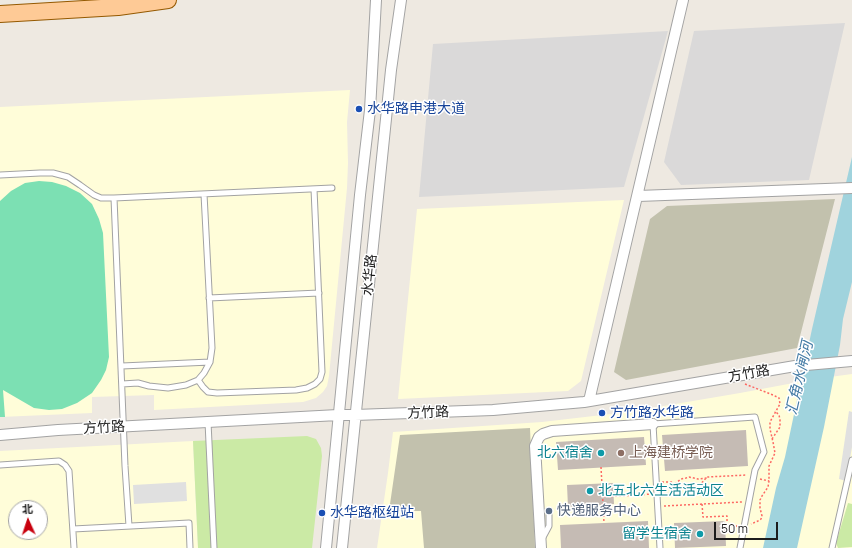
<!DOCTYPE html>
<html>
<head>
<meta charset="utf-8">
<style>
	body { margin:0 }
	#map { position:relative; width:852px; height:548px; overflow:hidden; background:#eee9e1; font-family:Manrope,"Noto Sans SC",sans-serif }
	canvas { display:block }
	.north { position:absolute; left:8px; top:500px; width:40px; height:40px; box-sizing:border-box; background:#fff; border:1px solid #a4a4a4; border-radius:50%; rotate:357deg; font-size:11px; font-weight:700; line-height:16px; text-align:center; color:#1c1c1c }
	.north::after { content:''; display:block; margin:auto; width:14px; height:18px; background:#c8000d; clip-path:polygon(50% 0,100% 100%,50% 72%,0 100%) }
	.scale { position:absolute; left:714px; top:522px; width:64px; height:18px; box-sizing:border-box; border:2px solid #1c1c1c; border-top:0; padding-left:5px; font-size:12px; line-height:14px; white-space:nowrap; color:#1c1c1c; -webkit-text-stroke:3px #fff; paint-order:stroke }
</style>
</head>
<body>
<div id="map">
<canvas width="852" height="548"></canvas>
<div class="north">北</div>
<div class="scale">50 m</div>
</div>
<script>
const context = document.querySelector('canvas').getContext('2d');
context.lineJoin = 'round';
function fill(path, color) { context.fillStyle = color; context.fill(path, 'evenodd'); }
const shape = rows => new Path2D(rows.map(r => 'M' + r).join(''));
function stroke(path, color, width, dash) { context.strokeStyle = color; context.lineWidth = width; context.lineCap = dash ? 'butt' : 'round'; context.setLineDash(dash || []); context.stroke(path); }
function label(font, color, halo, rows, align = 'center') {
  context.font = font + ' Manrope,"Noto Sans SC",sans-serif'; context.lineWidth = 3; context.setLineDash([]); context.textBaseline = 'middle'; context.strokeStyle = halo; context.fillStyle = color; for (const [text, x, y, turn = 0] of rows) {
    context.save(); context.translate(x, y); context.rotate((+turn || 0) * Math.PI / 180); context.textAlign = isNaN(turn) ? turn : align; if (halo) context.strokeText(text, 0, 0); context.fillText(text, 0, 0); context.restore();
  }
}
fill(shape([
	[845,23,809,180,681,185,664,162,694,31],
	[668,31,624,187,419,197,433,44]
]), '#dad9d9');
fill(shape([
	[350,90,347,122,348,163,347,188,329,376,327,386,323,392,316,398,303,402,154,410,154,395,92,397,92,413,0,417,0,107],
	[624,200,581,381,568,391,398,399,417,209],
	[852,374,852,548,377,548,388,473,393,432,542,422,628,412,740,393,815,379],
	[193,441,198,548,0,548,0,451],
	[16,508,40,508,40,532,16,532]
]), '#fffdd9');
fill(shape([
	[835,199,797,348,626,380,614,372,650,219,667,206],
	[530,428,535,548,424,548,421,511,389,511,400,435]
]), '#c2c1ad');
fill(shape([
	[307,436,316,439,321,448,322,456,312,548,198,548,193,441],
	[848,503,852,504,852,547,838,548,836,543]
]), '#cbeaa5');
fill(shape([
	[39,181,52,182,66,186,80,193,92,204,99,219,103,233,109,357,106,370,101,380,92,393,77,403,62,409,49,410,34,408,3,390,5,417,0,417,0,201,11,191,25,183]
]), '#7ce0b3');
fill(shape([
	[849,411,852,412,852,447,846,481,839,479],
	[186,482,187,501,134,504,133,485]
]), '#e0e0e0');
fill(shape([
	[852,157,852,282,843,319,840,345,824,427,797,548,763,548,776,488,785,457,812,329]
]), '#a0d3dd');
fill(shape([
	[746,430,748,466,665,471,662,435],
	[644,437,646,465,558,470,556,442],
	[613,483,614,504,568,507,567,485],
	[648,521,649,548,561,548,560,525],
	[725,521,726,546,675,548,674,523]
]), '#c5bbb4');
const service = shape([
	[0,175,40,173,53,173,68,177,80,185,94,195,101,198,114,198],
	[209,298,319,293],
	[122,366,210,362,212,348,204,194],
	[198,380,203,387,208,392,217,393,296,390,307,388,315,384,320,379,322,372,314,189],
	[122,384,138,383,149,386,168,388,186,385,198,380,204,373,210,362],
	[208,422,214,548],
	[0,465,59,461,65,465,69,471,74,548],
	[129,526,125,466,114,198,332,188],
	[73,529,189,523,190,548],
	[542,539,549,526,549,515],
	[660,548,653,424,755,417,764,452,755,470,740,548],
	[832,548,852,460]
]);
const minor = shape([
	[638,196,852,188],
	[589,401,683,0],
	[0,435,58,430,338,415,355,415,493,410,584,402,795,366,852,361],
	[326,548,360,195,370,110,376,0],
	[342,548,391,70,401,0],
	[541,548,535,446,539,437,543,434,552,431,653,424]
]);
const primary = shape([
	[0,14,118,7,168,0]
]);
stroke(service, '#a3a3a3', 7);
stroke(minor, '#a3a3a3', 12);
stroke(primary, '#945900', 18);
stroke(shape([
	[745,384,773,395,779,398,780,404,770,422,770,429,773,442,775,453,769,466,769,481,768,487,762,496,760,500,760,508,762,516,761,519,758,521,751,524],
	[772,439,780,427,780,420,779,415,775,411],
	[601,467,604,523],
	[760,479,769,481],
	[662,482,671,482,686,490,692,489,699,486,707,477,747,475],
	[675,484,681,479,686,478,689,477,698,479,707,478],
	[603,497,651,494],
	[702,504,703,517,727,516,727,526,738,526],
	[664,506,742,502]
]), '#fd6963', 1.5, [2, 2]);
stroke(service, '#fff', 5);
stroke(minor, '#fff', 10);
stroke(primary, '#feca96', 16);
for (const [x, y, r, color] of [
	[359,109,4,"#1a4fb4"],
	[602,413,4,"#1a4fb4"],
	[601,453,4,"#0f9aa8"],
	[621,453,4,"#8d6e63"],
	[590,491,4,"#0f9aa8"],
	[549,511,4,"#5c6f8a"],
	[322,513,4,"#1a4fb4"],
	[700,534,4,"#0f9aa8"]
]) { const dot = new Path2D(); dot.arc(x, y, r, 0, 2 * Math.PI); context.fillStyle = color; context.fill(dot); stroke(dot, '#fff', 1.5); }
label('14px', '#164399', '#fff', [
	["水华路申港大道",367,109],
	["方竹路水华路",610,413],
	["水华路枢纽站",330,513]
], 'left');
label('14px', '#1c1c1c', '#fff', [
	["水华路",370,275,-84],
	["方竹路",749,374,-10],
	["方竹路",428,413,-2],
	["方竹路",104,428,-3]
]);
label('14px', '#0d838f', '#fff', [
	["北六宿舍",593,453],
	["北五北六生活活动区",598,491,"left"],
	["留学生宿舍",692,534]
], 'right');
label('14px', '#785e54', '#fff', [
	["上海建桥学院",629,453]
], 'left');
label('14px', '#4e5e75', '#fff', [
	["快递服务中心",557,511]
], 'left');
label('italic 15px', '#447ba5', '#fff', [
	["汇角水闸河",800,378,-77]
]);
</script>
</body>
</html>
